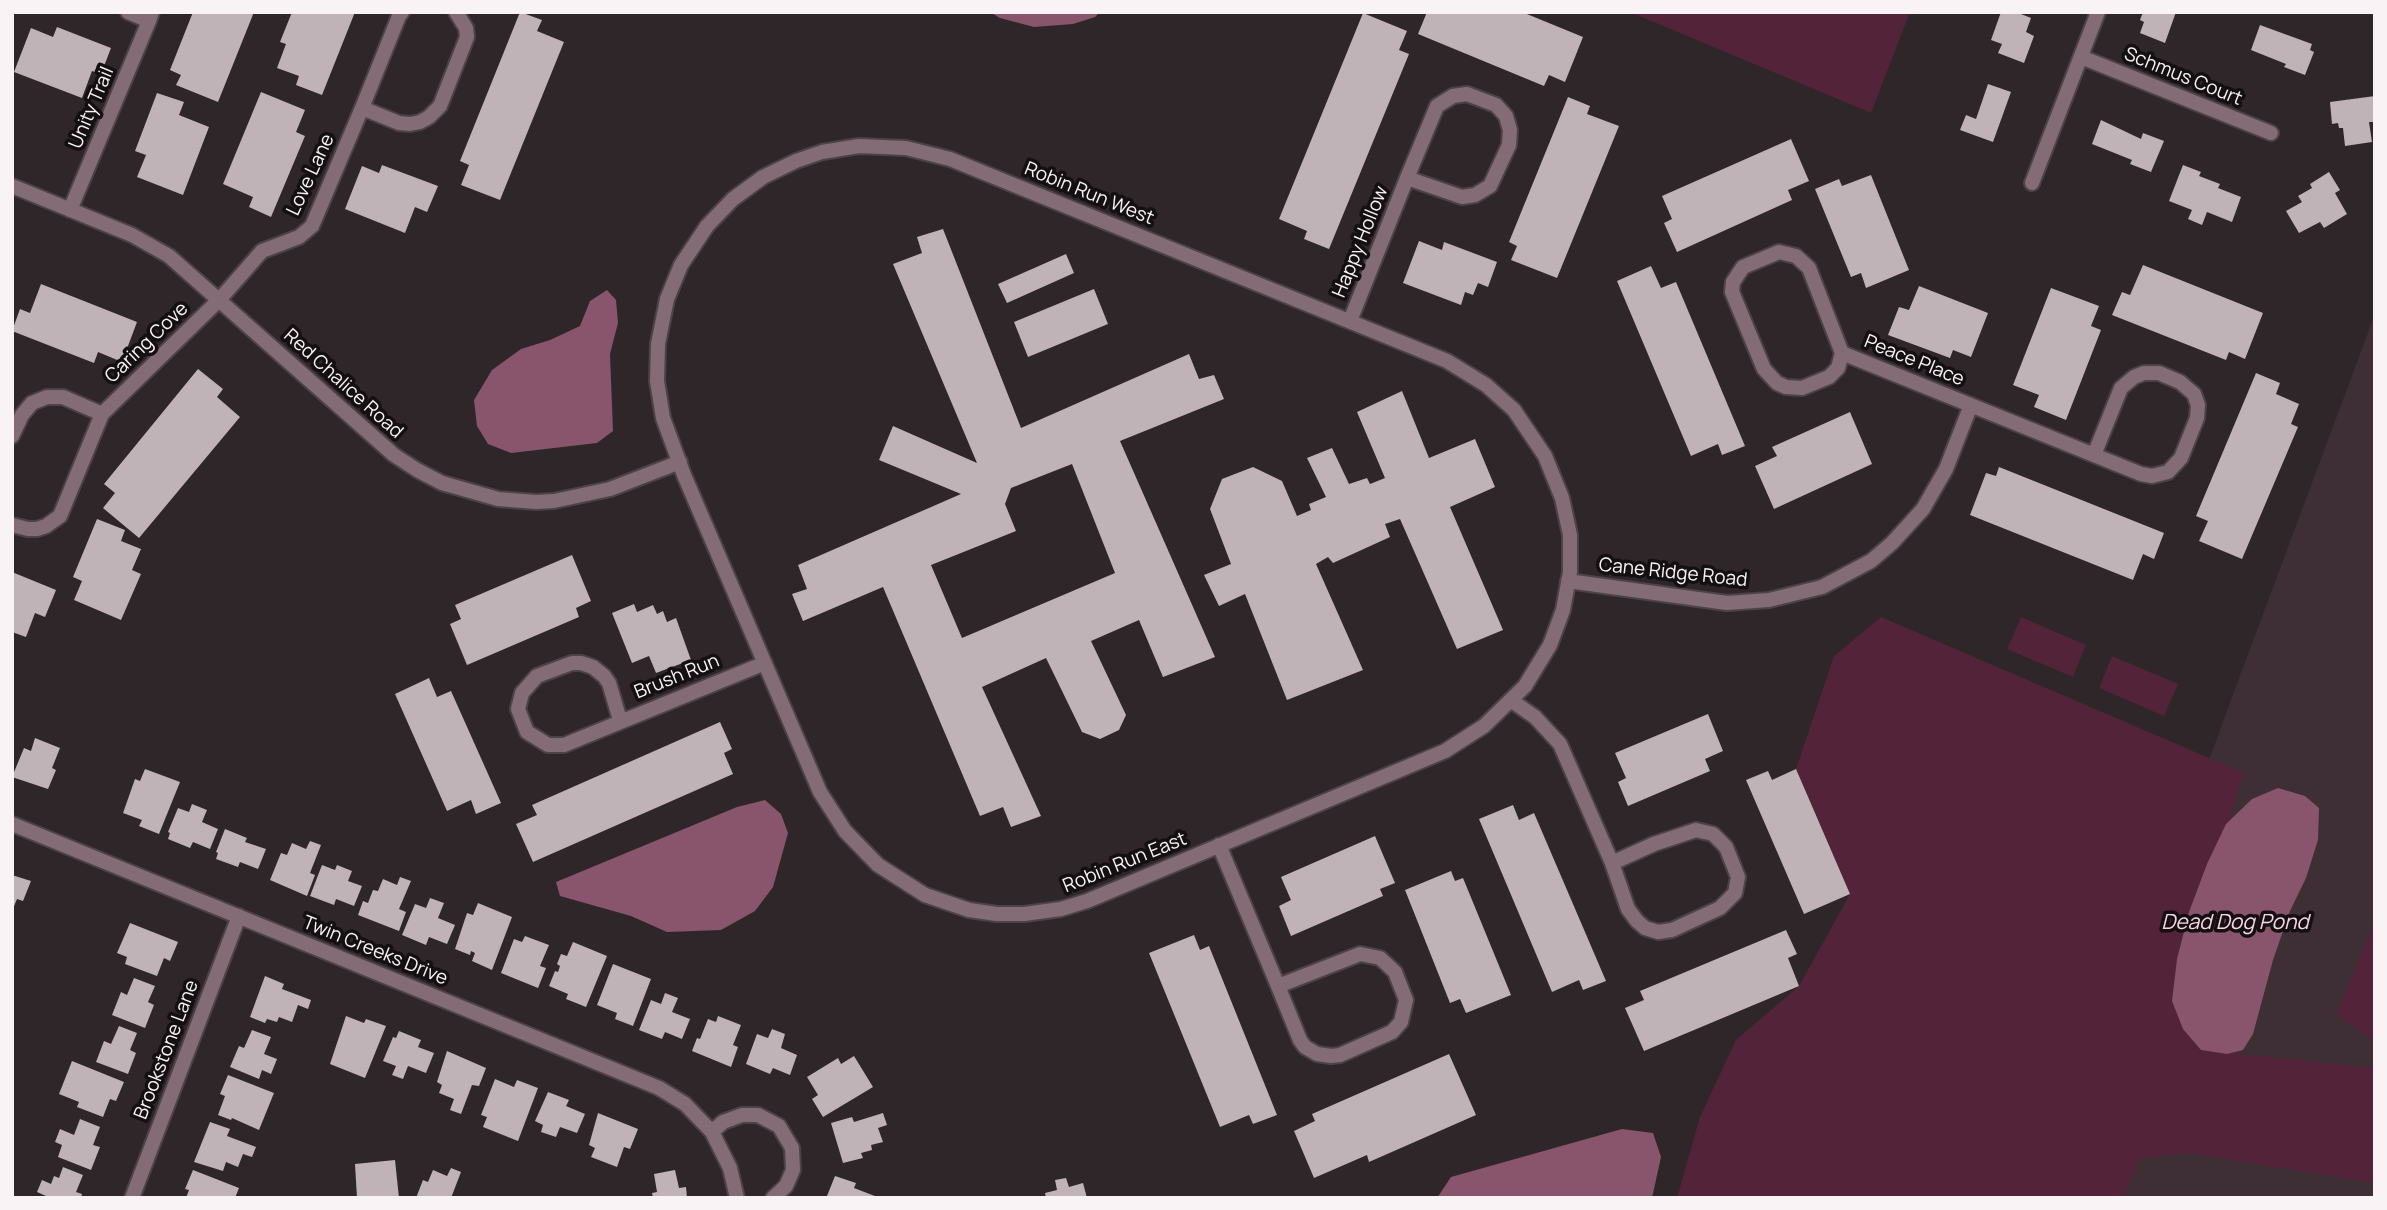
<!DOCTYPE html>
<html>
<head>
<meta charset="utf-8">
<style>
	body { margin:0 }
	#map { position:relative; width:2387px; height:1210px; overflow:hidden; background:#2f262a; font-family:Manrope,sans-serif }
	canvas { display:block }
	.frame { position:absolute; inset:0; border:14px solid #f9f3f5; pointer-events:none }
</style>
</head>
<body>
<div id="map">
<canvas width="2387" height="1210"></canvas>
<div class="frame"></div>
</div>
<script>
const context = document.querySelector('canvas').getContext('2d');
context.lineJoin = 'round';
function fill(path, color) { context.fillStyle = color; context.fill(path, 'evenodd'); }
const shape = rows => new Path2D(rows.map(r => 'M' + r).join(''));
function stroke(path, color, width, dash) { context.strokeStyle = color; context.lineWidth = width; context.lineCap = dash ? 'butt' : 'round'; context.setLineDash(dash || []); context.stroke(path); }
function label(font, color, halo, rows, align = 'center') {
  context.font = font + ' Manrope,sans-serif'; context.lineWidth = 7; context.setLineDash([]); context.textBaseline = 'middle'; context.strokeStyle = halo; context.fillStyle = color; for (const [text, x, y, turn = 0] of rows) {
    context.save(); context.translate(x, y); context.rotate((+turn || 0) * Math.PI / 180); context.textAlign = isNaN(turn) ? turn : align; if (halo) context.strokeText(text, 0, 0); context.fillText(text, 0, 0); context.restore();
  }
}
fill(shape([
	[2375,314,2375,1198,2050,1198,2232,697]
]), '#3e2e35');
fill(shape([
	[1630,12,1910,12,1871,113],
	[1881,617,2244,773,2172,1001,2202,1050,2375,1068,2375,1183,2189,1153,2139,1159,2124,1198,1677,1198,1700,1117,1736,1040,1799,986,1850,894,1796,769,1834,656],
	[2021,617,2086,645,2073,677,2007,649],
	[2112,656,2178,684,2164,716,2099,688],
	[2375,921,2375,1042,2336,1015]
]), '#522339');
fill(shape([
	[990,12,1100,12,1095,17,1073,24,1034,27,1000,18],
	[607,290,616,300,618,323,610,354,613,431,597,443,511,453,488,444,477,426,474,400,492,370,521,349,550,340,580,326,590,301],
	[2278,788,2305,796,2319,808,2318,840,2306,878,2290,911,2273,960,2253,1034,2243,1050,2227,1054,2201,1050,2183,1029,2172,1001,2177,959,2189,912,2207,864,2226,824,2252,799],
	[765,800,781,814,788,833,773,887,755,911,721,930,667,932,631,916,560,896,556,882,737,807],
	[1622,1129,1653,1133,1661,1157,1652,1198,1437,1198,1451,1177]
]), '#88556c');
fill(shape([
	[193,12,254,12,218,102,176,85,181,75,170,70],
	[292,12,355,12,322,95,296,85,299,76,277,68,286,44,280,42],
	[520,12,542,20,537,31,564,42,500,200,461,185,469,165,460,161],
	[1427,12,1522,12,1583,37,1565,82,1549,75,1544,86,1418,34],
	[2001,12,2016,12,2031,18,2026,32,2034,36,2024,63,1998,53,2002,44,1991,40],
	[2143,12,2176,12,2165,43,2140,33,2144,22,2140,20],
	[1363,13,1407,31,1399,50,1409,54,1329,249,1304,239,1307,231,1279,219],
	[2260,25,2312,44,2310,50,2314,52,2305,75,2284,67,2286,64,2251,50],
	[57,27,111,48,101,74,92,71,82,98,14,72,31,28,53,37],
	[1988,84,2011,92,1993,142,1960,130,1966,115,1976,119],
	[261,92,305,110,296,132,305,136,271,217,249,207,253,197,223,184],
	[157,93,184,102,179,115,209,127,183,195,137,177,146,155,135,151],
	[2375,96,2375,122,2369,122,2372,142,2345,146,2343,128,2339,128,2338,123,2332,124,2330,102],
	[1568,97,1590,106,1587,114,1619,126,1557,278,1511,260,1517,246,1509,242],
	[2101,120,2141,139,2143,133,2164,141,2151,172,2130,164,2132,160,2092,144],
	[1791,139,1809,181,1788,190,1792,200,1677,252,1664,223,1672,219,1662,196],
	[382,165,438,186,427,212,415,207,405,233,345,209,362,166,379,173],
	[2183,165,2201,172,2199,176,2220,184,2218,188,2241,197,2232,222,2207,212,2202,225,2188,219,2192,210,2169,201],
	[2329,172,2340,190,2335,193,2347,214,2324,228,2320,222,2299,233,2286,211,2302,202,2298,196,2312,188,2310,184],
	[1871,175,1909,270,1866,288,1861,273,1851,277,1815,189,1839,179,1842,186],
	[943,229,1021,428,1189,354,1199,379,1214,375,1224,399,1120,441,1215,657,1163,677,1139,620,1091,641,1126,715,1119,730,1100,739,1082,732,1046,658,982,687,1041,816,1011,827,1003,807,980,816,883,587,803,621,792,594,807,589,798,565,961,494,879,460,893,426,977,463,893,264,922,253,917,237],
	[1072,464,1115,573,962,638,931,565,1016,531,1005,504,1011,488],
	[1419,241,1442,250,1444,242,1497,262,1488,287,1478,283,1473,295,1465,292,1461,305,1403,283],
	[1066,254,1074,273,1007,303,998,284],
	[2143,265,2263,313,2245,359,2229,352,2226,360,2112,315,2122,292,2130,295],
	[1651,266,1661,288,1676,282,1745,446,1722,455,1718,444,1691,456,1617,281],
	[41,284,137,322,122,362,98,352,94,363,12,331,20,309,30,313],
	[1919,286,1988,313,1971,357,1953,350,1950,358,1888,335,1899,307,1909,310],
	[2051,288,2099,306,2091,326,2101,330,2066,420,2034,407,2039,395,2013,385],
	[1094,289,1108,324,1028,357,1014,322],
	[198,369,223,389,217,397,240,417,139,538,103,508,115,493,104,484],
	[2256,373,2280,383,2276,394,2299,404,2291,424,2298,427,2242,559,2199,541,2208,521,2196,516],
	[1402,391,1429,458,1475,439,1495,487,1450,507,1503,630,1457,649,1400,519,1385,524,1390,537,1333,563,1328,557,1316,564,1363,670,1287,700,1245,594,1219,606,1204,575,1231,564,1210,509,1222,479,1253,467,1282,481,1297,516,1311,510,1309,504,1326,497,1307,458,1332,448,1349,484,1367,478,1370,484,1385,478,1357,412],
	[1850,412,1872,464,1774,509,1755,466,1777,456,1772,447],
	[1999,467,2164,533,2154,559,2143,554,2133,580,1970,515,1986,473,1996,476],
	[97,519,125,530,121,541,141,549,132,570,141,574,121,620,74,600,82,581,73,577],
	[572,555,591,601,576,608,579,617,467,665,450,624,461,619,455,605],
	[12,572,56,590,45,617,35,613,26,637,12,632],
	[634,604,637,612,653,605,657,614,663,611,667,622,676,618,691,660,656,673,649,656,632,663,612,613],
	[429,678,437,697,451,691,501,803,476,814,471,800,447,811,395,694],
	[1708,714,1723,751,1705,759,1710,771,1628,806,1618,782,1626,778,1615,753],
	[720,722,732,749,724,753,733,774,533,862,516,824,537,815,532,805],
	[35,738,60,748,52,768,56,770,48,789,12,777,24,748,31,751],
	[145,769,180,782,159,834,139,826,142,820,123,813,135,779,140,781],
	[1796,769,1850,894,1804,914,1746,780,1768,771,1772,780],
	[192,804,207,810,202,822,218,829,210,849,193,842,190,848,168,839,170,833,168,832,178,808,189,812],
	[1513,805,1519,820,1534,813,1606,981,1583,990,1579,980,1552,992,1479,819],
	[225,829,247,838,245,842,266,849,258,869,240,862,238,867,216,859,218,853,216,852],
	[1375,836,1395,883,1380,889,1383,896,1291,936,1279,906,1291,900,1281,877],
	[310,841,321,845,310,873,315,875,307,896,270,880,281,853,287,855,292,843,306,849],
	[322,865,335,870,337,865,352,871,348,881,362,886,354,906,336,899,334,905,310,896],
	[1451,871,1455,881,1463,878,1511,995,1466,1013,1460,999,1450,1003,1405,890],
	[12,875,31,881,23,901,17,899,12,911],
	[400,877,411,881,399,909,406,912,399,931,358,915,363,901,368,903,373,890,378,891,383,879,397,885],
	[430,898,444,903,438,918,455,925,447,944,429,937,426,945,402,935,415,904,426,908],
	[478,903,512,917,492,970,472,961,475,953,471,951,470,955,455,949,467,913,473,915],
	[130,923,178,942,170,961,164,958,157,976,125,964,127,957,117,953],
	[1786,930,1797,954,1788,958,1799,986,1644,1051,1625,1008,1644,1000,1640,991],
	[1194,935,1200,950,1209,946,1277,1115,1253,1124,1249,1115,1220,1127,1149,953],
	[525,936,549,945,540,966,546,968,538,988,501,973,514,939,522,942],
	[573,942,607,956,586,1007,566,999,568,994,549,986,555,971,558,972,560,966,557,964,561,954,567,956],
	[613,964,651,979,633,1026,615,1019,617,1013,597,1005],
	[265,976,284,984,282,989,311,1000,308,1009,298,1005,292,1022,279,1017,277,1022,267,1019,265,1023,250,1017],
	[134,978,155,986,148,1002,154,1005,145,1028,112,1015,121,992,127,995],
	[665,993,678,998,672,1012,690,1019,682,1039,665,1032,662,1039,639,1030,651,1000,661,1004],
	[346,1016,364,1023,366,1019,386,1026,365,1078,330,1064],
	[718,1016,741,1025,733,1045,738,1047,731,1067,692,1051,697,1038,700,1039,708,1019,716,1022],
	[119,1026,137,1033,130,1050,136,1053,128,1074,96,1062,104,1041,111,1044],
	[772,1029,785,1034,781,1048,797,1055,790,1075,773,1068,770,1074,746,1064,757,1034,768,1038],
	[252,1030,271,1037,264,1054,277,1059,271,1074,262,1070,259,1079,230,1067,239,1046,244,1048],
	[399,1031,421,1040,418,1047,434,1053,426,1073,408,1066,403,1079,392,1075,396,1066,383,1061,393,1037,396,1038],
	[447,1051,486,1068,479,1086,472,1085,461,1114,450,1110,454,1099,439,1093,442,1085,437,1082],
	[1449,1054,1476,1115,1369,1162,1367,1155,1314,1178,1294,1131,1315,1121,1312,1114],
	[854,1056,873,1087,823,1117,812,1099,818,1095,807,1077,838,1058,841,1064],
	[72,1061,124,1082,116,1101,110,1099,103,1117,77,1107,79,1102,59,1094],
	[228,1075,274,1093,259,1130,232,1118,231,1120,218,1115,225,1096,220,1094],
	[495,1079,514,1087,517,1080,538,1088,518,1141,483,1127,487,1117,481,1115],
	[548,1092,569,1100,566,1106,585,1114,577,1133,560,1127,556,1137,541,1132,543,1125,535,1121],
	[598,1113,638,1129,630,1149,624,1147,617,1167,591,1157,595,1148,589,1145],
	[883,1113,887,1125,878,1128,883,1142,871,1145,872,1150,861,1153,863,1158,843,1163,831,1123,852,1117,854,1122],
	[80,1119,100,1127,93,1145,100,1147,91,1170,58,1157,62,1145,55,1142,60,1129,74,1135],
	[210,1122,230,1129,227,1136,256,1147,252,1157,243,1154,238,1167,226,1162,223,1171,194,1162],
	[395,1160,399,1198,357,1198,355,1164],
	[63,1167,83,1175,76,1192,82,1194,81,1198,45,1198,46,1196,37,1192,42,1180,51,1184,54,1176,59,1178],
	[451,1168,461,1172,451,1198,416,1198,423,1180,428,1182,433,1170,447,1176],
	[193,1170,239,1188,235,1198,186,1198,189,1190,185,1189],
	[675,1170,679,1188,686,1187,687,1198,653,1198,652,1193,657,1192,654,1174],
	[835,1176,856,1183,854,1188,880,1198,830,1198,827,1196],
	[1066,1178,1069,1187,1083,1183,1087,1198,1046,1198,1045,1193,1057,1190,1055,1180]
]), '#bfb3b8');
const minor = shape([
	[128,12,149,21,152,12],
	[402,12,399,16,362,108,399,123,410,124,420,122,429,117,440,106,467,37,466,28,456,12],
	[2081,57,2271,133],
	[1467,94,1496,105,1506,116,1510,130,1509,145,1490,186,1475,195,1462,197,1407,178,1437,106,1453,96,1467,94],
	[859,146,906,148,950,159,1447,361,1486,385,1514,410,1545,456,1562,498,1570,535,1570,572,1563,610,1550,645,1525,686,1484,726,1445,751,1087,901,1061,909,1024,914,997,914,969,910,925,895,878,865,845,831,820,792,684,475,663,418,657,381,658,344,667,299,681,265,707,226,733,199,763,177,796,161,822,152,859,146],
	[2032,183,2098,12],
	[12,186,132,235,169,256,394,455,417,470,442,483,498,499,536,502,554,501,610,489,680,462],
	[70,210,149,21],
	[1779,252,1796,256,1809,268,1842,353,1838,368,1829,377,1802,388,1786,387,1777,383,1764,369,1732,292,1733,282,1743,267,1779,252],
	[1350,321,1407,178],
	[1842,353,2094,455],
	[2144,373,2159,373,2180,382,2194,394,2198,405,2197,418,2181,458,2168,472,2152,476,2141,474,2094,455,2121,388,2134,377,2144,373],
	[102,414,220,299,262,251,299,237,312,226,362,108],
	[12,436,22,415,32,403,47,397,63,397,102,414,60,516,46,526,37,529,28,529,12,525],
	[1568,581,1727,603,1769,600,1822,587,1871,561,1892,543,1923,509,1946,469,1971,405],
	[1512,701,1535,717,1560,744,1612,863],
	[620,720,609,683,604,676,593,667,581,663,572,663,537,676,522,693,518,709,527,732,548,745,564,745,765,663],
	[12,824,659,1088,685,1104,712,1132,730,1168,737,1198],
	[1696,830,1713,834,1726,847,1738,877,1735,893,1720,908,1672,930,1658,932,1645,928,1637,921,1628,909,1612,863,1654,844,1696,830],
	[1219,845,1278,986],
	[1360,954,1380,958,1395,972,1406,1000,1401,1022,1392,1032,1340,1055,1331,1056,1317,1054,1305,1047,1300,1040,1278,986,1360,954],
	[712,1132,723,1122,742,1115,758,1115,779,1126,792,1148,793,1170,786,1186,773,1198],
	[132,1198,239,916]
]);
stroke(minor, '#4b4346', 18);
stroke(minor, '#846c76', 14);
label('19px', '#f9f3f5', '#141012', [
	["Schmus Court",2183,77,22],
	["Unity Trail",92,108,-67],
	["Love Lane",311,175,-65],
	["Robin Run West",1089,194,22],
	["Happy Hollow",1361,242,-68],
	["Caring Cove",147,343,-44],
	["Peace Place",1914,361,22],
	["Red Chalice Road",343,384,42],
	["Cane Ridge Road",1673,573,6],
	["Brush Run",677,677,-22],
	["Robin Run East",1125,863,-22],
	["Twin Creeks Drive",375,951,22],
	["Brookstone Lane",167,1050,-69]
]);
label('italic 21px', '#f8d5e3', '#141012', [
	["Dead Dog Pond",2235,923]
]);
</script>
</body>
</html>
